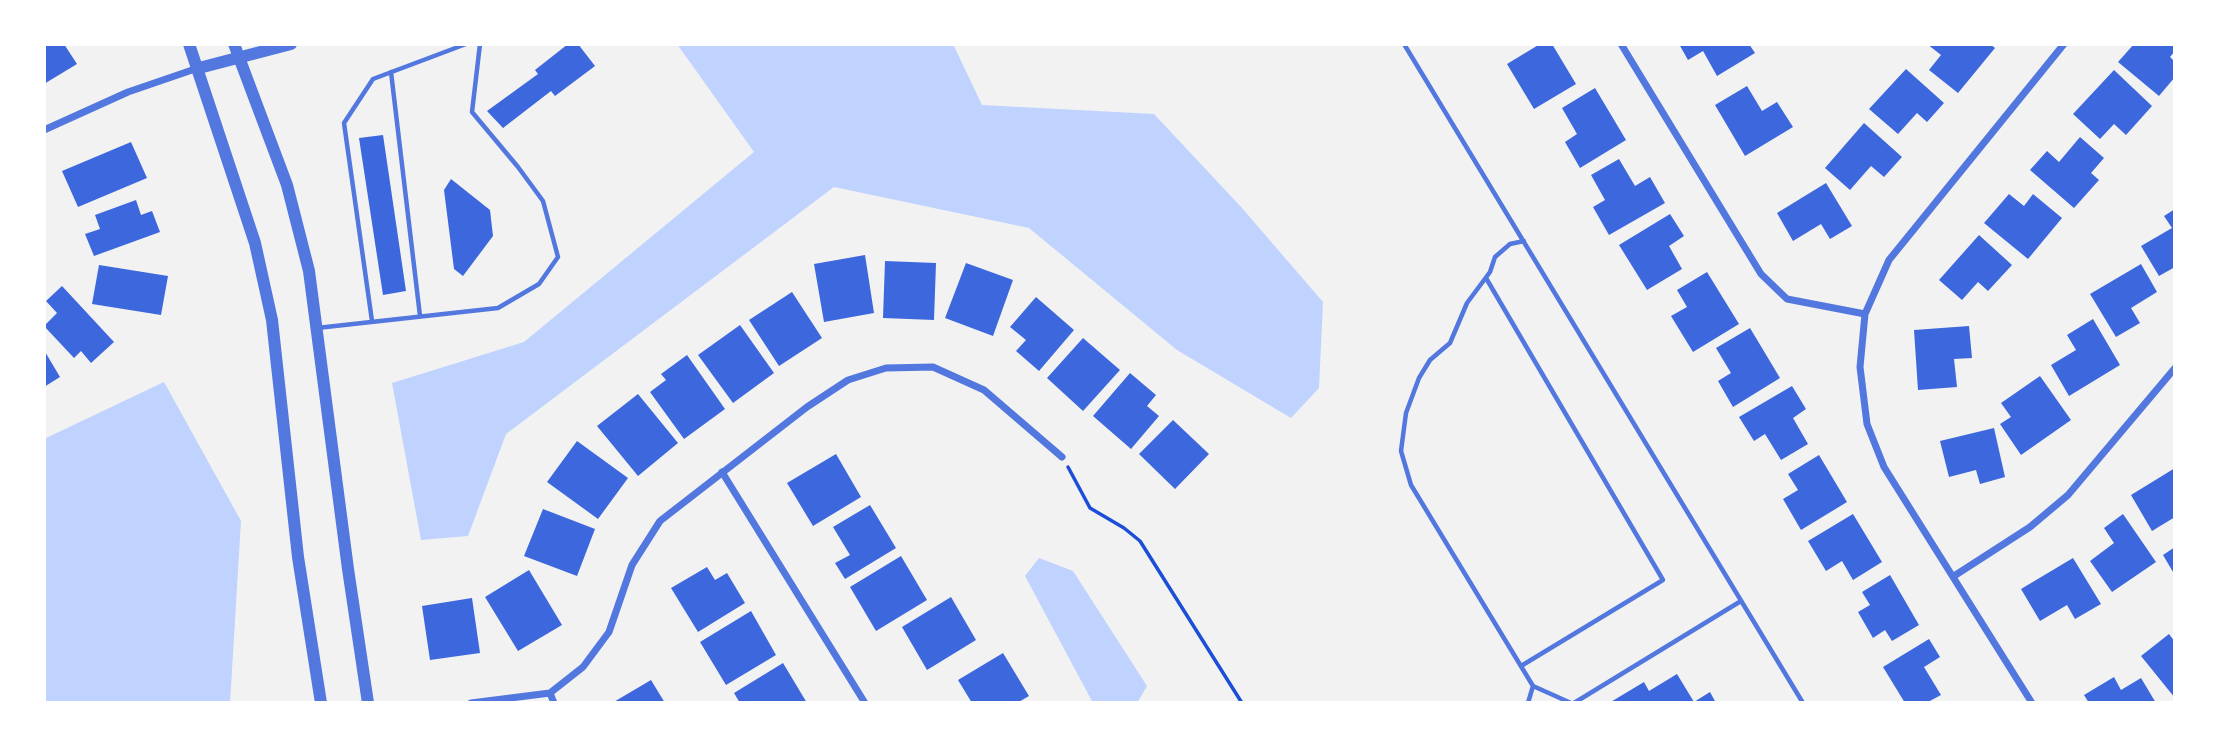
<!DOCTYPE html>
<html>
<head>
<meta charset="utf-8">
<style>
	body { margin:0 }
	#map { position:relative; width:2219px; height:747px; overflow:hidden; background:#f2f2f2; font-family:Jost,sans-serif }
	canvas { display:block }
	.frame { position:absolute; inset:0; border:46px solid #fff; pointer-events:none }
</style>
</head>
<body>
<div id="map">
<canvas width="2219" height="747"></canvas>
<div class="frame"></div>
</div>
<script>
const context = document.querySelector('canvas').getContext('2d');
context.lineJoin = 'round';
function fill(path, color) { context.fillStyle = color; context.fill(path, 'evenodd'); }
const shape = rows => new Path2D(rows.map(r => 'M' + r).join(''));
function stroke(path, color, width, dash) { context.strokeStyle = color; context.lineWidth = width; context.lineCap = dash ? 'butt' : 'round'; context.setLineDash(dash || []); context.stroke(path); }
fill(shape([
	[677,44,953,44,982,105,1154,114,1242,208,1323,302,1319,388,1291,418,1177,350,1029,228,834,187,506,434,468,536,421,540,392,383,524,342,754,152],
	[164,382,241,521,230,703,44,703,44,439],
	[1039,558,1073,571,1147,686,1137,703,1093,703,1025,576]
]), '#bfd3fe');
fill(shape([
	[44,44,64,44,77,64,44,84],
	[568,44,578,44,595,66,555,96,551,91,503,128,487,111,538,74,535,70],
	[1540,44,1552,44,1576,84,1534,109,1507,64],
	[1679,44,1749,44,1755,53,1717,76,1703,51,1688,60],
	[1927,44,1990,44,1995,48,1958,93,1929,70,1941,55],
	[2134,44,2175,44,2175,51,2170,57,2175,62,2175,77,2159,96,2118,62],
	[1906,69,1944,103,1927,122,1917,113,1898,134,1869,109],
	[2114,70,2152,106,2126,135,2114,124,2100,139,2073,114],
	[1747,86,1762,111,1777,102,1793,127,1745,156,1715,105],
	[1595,88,1626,140,1580,168,1565,142,1577,134,1562,108],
	[1864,123,1902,157,1884,177,1871,166,1850,190,1825,168],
	[383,135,406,291,383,295,359,138],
	[2080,137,2104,158,2091,173,2099,180,2074,208,2030,170,2047,151,2059,162],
	[131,142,147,178,78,207,62,171],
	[1619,159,1635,186,1650,177,1665,203,1609,235,1593,207,1605,200,1591,175],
	[451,179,490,210,493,236,463,276,454,269,444,190],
	[1826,183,1852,226,1830,239,1821,224,1793,241,1777,213],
	[2009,194,2024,206,2033,194,2062,218,2028,259,1984,223],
	[136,200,141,215,152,211,160,232,94,256,85,234,100,229,95,215],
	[2175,209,2175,267,2159,276,2141,246,2172,228,2164,216],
	[1670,214,1684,236,1669,246,1682,269,1647,290,1619,245],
	[1979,235,2012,265,1988,291,1978,282,1962,300,1939,280],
	[865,255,874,313,824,322,814,264],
	[885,261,936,263,934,320,883,318],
	[966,263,1013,280,993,336,945,318],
	[2141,264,2157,292,2131,308,2140,323,2116,337,2090,294],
	[99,265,168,276,161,315,92,304],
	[1707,272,1739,324,1693,352,1671,316,1687,307,1677,290],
	[62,286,114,342,91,363,81,351,74,358,44,326,57,313,46,301],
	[792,292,822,338,779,366,749,320],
	[1036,297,1074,330,1039,371,1016,351,1026,340,1010,327],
	[2093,319,2120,365,2069,396,2051,365,2076,350,2067,335],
	[740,325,774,373,733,403,698,355],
	[1969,326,1972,358,1954,359,1957,387,1918,390,1914,330],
	[1750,328,1780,378,1733,407,1718,381,1731,373,1716,348],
	[1083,338,1120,370,1083,411,1047,378],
	[44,350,60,377,44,387],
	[687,355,725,409,684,439,650,392,666,380,661,374],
	[1130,373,1156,395,1147,406,1159,416,1131,449,1093,416],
	[2040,376,2071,420,2021,455,2000,424,2011,417,2001,403],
	[1792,386,1806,409,1793,418,1808,444,1781,460,1765,434,1754,441,1739,417],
	[638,394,678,443,638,476,597,426],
	[1173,420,1209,454,1175,489,1139,454],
	[1994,428,2005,477,1980,484,1976,470,1949,477,1940,441],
	[577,441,628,478,598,519,547,482],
	[836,454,861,497,813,526,787,483],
	[1819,455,1847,502,1801,530,1783,499,1798,490,1788,474],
	[2175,468,2175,517,2152,531,2131,495],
	[870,505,896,548,845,579,835,563,850,555,833,527],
	[543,509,595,529,577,576,524,556],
	[1853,514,1882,562,1853,580,1842,561,1826,571,1808,541],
	[2123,514,2156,562,2112,592,2090,561,2114,543,2104,528],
	[2175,547,2175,571,2173,572,2163,555],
	[901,556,927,600,876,631,850,587],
	[2073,558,2101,604,2075,619,2067,605,2040,621,2021,589],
	[707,567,715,580,727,573,745,603,698,632,671,588],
	[529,570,562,625,518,651,485,597],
	[1890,575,1919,625,1892,641,1885,630,1873,638,1858,612,1870,605,1862,592],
	[951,597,976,640,927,670,902,627],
	[472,598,480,653,430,660,422,606],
	[751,611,776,655,726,685,700,642],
	[2169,634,2175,642,2175,698,2141,656],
	[1929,639,1940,657,1924,667,1941,695,1926,703,1905,703,1883,667],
	[1003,653,1029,696,1017,703,972,703,958,680],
	[783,663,807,703,740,703,734,693],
	[1677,674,1694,702,1710,692,1716,703,1609,703,1644,682,1649,691],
	[2114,677,2121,690,2141,678,2156,703,2089,703,2084,695],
	[651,680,665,703,612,703]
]), '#3d67dc');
stroke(shape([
	[1068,467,1090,508,1124,528,1140,541,1242,703]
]), '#1d4ed8', 3.5);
stroke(shape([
	[1404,44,1803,703],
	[391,72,420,316],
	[1524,241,1510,244,1495,257,1490,272,1467,303,1450,343,1430,360,1419,378,1406,413,1401,451,1411,485,1533,686,1571,703],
	[1486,278,1663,580,1521,666],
	[372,321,344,123,373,79,466,44],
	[317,328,498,308,539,284,558,257,543,201,518,167,472,112,480,44],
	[1528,703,1533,686],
	[1574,703,1741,601]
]), '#5277de', 4.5);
stroke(shape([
	[1621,44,1761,274,1787,299,1865,314],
	[44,130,128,92,198,68],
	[722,472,865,703],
	[1954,576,2030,527,2068,495,2175,368],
	[550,693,554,703],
	[471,703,550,693,583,667,609,632,632,565,660,521,807,407,848,380,886,368,933,367,984,390,1062,457],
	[2032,703,1884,467,1867,424,1860,367,1865,314,1889,260,2064,44]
]), '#5277de', 7);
stroke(shape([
	[189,44,255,243,272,320,298,557,321,703],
	[234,44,287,185,309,271,348,569,368,703],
	[199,68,291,44]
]), '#5277de', 12);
</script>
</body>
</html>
